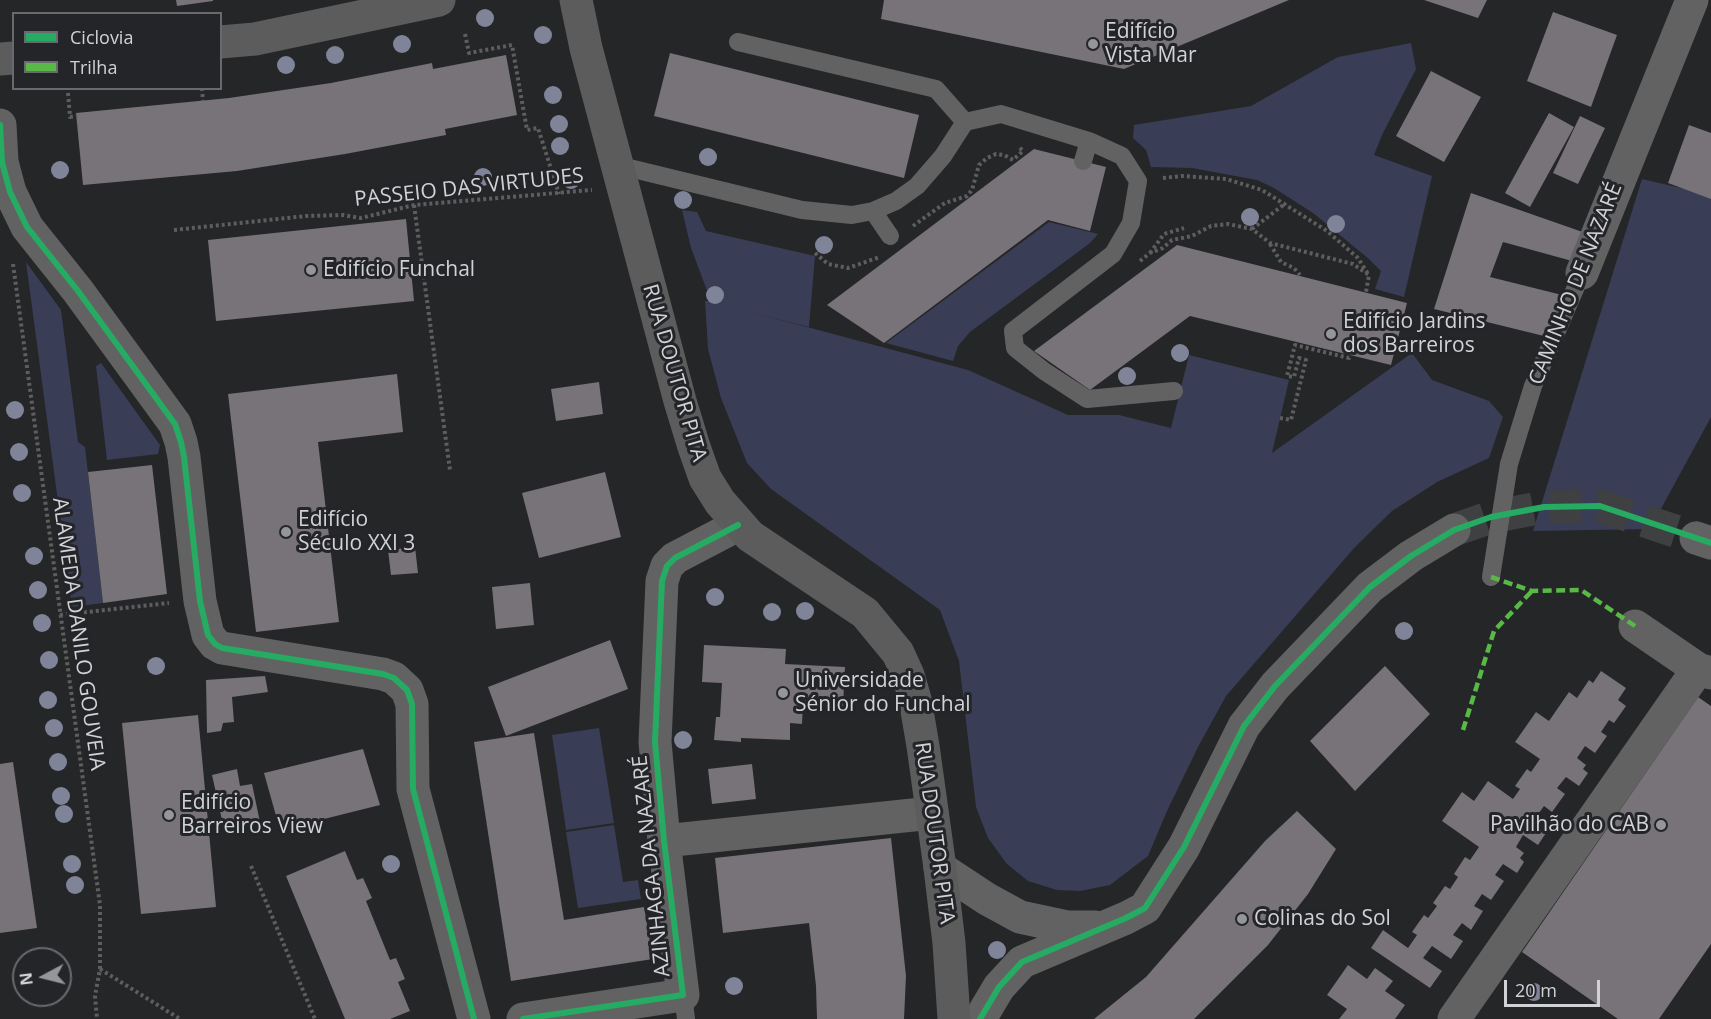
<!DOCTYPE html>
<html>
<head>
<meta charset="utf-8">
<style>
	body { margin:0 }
	#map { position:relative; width:1711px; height:1019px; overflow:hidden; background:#252628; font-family:"Open Sans",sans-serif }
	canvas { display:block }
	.legend { position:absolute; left:12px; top:12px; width:210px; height:78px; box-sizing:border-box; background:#242529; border:2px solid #696a6e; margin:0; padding:8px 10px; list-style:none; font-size:18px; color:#d1d2d5 }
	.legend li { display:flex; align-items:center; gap:12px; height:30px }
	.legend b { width:30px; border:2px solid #696a6e }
	.north { position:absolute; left:12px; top:947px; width:60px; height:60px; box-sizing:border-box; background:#242529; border:2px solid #696a6e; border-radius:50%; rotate:263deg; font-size:16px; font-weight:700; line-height:24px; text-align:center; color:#d1d2d5 }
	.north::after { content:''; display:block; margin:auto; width:21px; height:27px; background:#959698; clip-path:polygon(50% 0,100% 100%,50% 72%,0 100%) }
	.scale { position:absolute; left:1504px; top:980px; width:96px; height:27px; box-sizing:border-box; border:3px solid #d1d2d5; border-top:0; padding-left:8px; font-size:18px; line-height:21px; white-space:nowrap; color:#d1d2d5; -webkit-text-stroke:4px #242529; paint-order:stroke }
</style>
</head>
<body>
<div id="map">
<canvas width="1711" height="1019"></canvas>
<ul class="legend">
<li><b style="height:8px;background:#26ab63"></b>Ciclovia</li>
<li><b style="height:8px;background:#58b947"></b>Trilha</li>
</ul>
<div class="north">N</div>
<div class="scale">20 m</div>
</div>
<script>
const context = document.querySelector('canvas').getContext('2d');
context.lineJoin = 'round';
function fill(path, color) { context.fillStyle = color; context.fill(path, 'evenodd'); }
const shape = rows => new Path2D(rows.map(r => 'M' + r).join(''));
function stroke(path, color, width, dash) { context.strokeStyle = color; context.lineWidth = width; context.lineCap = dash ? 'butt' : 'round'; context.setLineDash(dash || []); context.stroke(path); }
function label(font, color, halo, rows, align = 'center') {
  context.font = font + ' "Open Sans",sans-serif'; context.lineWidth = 6; context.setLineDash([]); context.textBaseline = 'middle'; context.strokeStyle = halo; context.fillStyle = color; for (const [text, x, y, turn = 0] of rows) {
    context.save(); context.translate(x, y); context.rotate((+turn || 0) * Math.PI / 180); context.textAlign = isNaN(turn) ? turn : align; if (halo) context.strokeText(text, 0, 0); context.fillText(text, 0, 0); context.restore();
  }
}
fill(shape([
	[1411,43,1416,69,1382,135,1374,155,1432,176,1404,297,1375,289,1381,271,1369,259,1313,213,1274,188,1257,180,1192,168,1151,167,1146,150,1133,138,1134,125,1251,106,1338,57],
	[1642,179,1711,195,1711,417,1650,529,1533,531],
	[682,210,697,212,706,231,815,256,809,327,747,311,968,370,1068,415,1119,415,1171,428,1189,355,1289,380,1272,453,1412,353,1432,380,1489,401,1503,417,1489,458,1437,482,1392,511,1355,547,1226,696,1198,747,1167,811,1148,856,1110,885,1080,891,1057,890,1028,881,1007,864,988,838,976,807,959,661,940,610,771,489,747,463,721,398,708,349,705,301,711,301,691,248],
	[1049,222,1098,234,1090,243,970,332,958,346,953,361,886,343],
	[26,262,61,310,78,442,85,447,103,603,72,607],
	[101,363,160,445,158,454,107,460,96,366],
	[599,728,614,823,566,830,552,735],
	[614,825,623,882,638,880,641,899,578,908,566,832]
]), '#3a3d56');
fill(shape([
	[176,0,213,0,213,1,177,6],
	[884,0,1289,0,1124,69,881,19],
	[1424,0,1487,0,1478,18],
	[1553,12,1617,35,1591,107,1527,81],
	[670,53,919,115,904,178,654,116],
	[506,55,517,115,445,129,446,135,345,154,237,171,83,185,76,113,229,98,331,83,432,63,433,69],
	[1431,71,1481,97,1444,162,1396,136],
	[1549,113,1574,127,1530,207,1505,193],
	[1580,116,1605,128,1578,184,1553,173],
	[1689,125,1711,133,1711,199,1668,183],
	[1034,149,1106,167,1090,231,1048,220,884,343,827,305],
	[1471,193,1594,236,1583,264,1503,242,1490,277,1566,296,1548,337,1434,309],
	[406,219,414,301,216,321,208,240],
	[1177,245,1407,303,1391,365,1190,316,1090,390,1034,351],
	[397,374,403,432,318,442,339,622,256,632,228,394],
	[599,382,603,414,556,421,551,389],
	[152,465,167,594,103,603,88,472],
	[605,472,621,537,539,558,522,493],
	[415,547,418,573,391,575,388,550],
	[530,583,534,625,496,629,492,587],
	[610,640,628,689,506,736,488,687],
	[704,645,786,649,785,664,845,667,843,706,803,703,802,724,790,723,790,740,741,738,741,742,714,740,716,717,720,717,722,683,702,682],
	[1385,666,1430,714,1355,791,1310,741],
	[1601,671,1626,688,1618,700,1626,706,1614,723,1609,720,1601,732,1607,736,1595,753,1585,746,1577,758,1586,765,1583,769,1588,773,1579,786,1566,777,1557,788,1565,794,1552,812,1544,806,1536,817,1546,823,1541,830,1546,833,1538,845,1523,835,1516,847,1524,853,1520,858,1524,862,1517,873,1503,864,1495,875,1504,881,1491,900,1482,894,1474,906,1483,911,1471,930,1462,923,1453,935,1463,941,1451,959,1432,946,1423,958,1442,971,1430,988,1371,948,1383,930,1408,948,1417,935,1412,932,1424,915,1428,918,1437,906,1433,903,1445,886,1450,889,1458,877,1454,874,1465,857,1470,860,1479,847,1442,821,1462,792,1474,801,1488,781,1513,799,1520,789,1515,786,1527,769,1531,772,1540,759,1515,742,1536,712,1549,721,1569,692,1577,698,1589,680,1593,683],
	[265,676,268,692,232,697,234,722,223,723,221,731,207,733,206,680],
	[1698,697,1711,706,1711,944,1659,1019,1618,1019,1522,952],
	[198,715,216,907,141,914,122,723],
	[534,733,564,920,644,907,653,959,511,981,474,742],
	[363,749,380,805,280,830,264,773],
	[13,762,37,928,0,933,0,764],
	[752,764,756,799,712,804,708,769],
	[237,769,240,786,252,784,260,822,224,829,212,775],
	[1297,811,1336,849,1308,894,1268,945,1194,1019,1094,1019,1146,977,1265,841],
	[891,838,906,976,904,1019,817,1019,816,986,809,923,723,933,715,858],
	[345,851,357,880,363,878,372,898,366,901,390,960,396,958,405,979,398,982,410,1011,390,1019,345,1019,286,876],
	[1348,965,1367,979,1375,968,1393,981,1385,991,1405,1005,1395,1019,1339,1019,1347,1009,1327,995]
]), '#787279');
stroke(shape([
	[1454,530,1491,517,1544,507,1600,506,1696,538]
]), '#3f4042', 33, [33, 16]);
stroke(shape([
	[465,34,469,53,512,45,527,130,538,128,559,194],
	[202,88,203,101],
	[68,93,70,117,77,116],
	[1163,178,1182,176,1226,179,1262,190,1327,231,1358,258,1368,274],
	[414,205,450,470],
	[913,226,945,203,967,196,972,190,979,165,987,158,996,154,1004,155,1013,160,1023,151,1019,147],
	[1252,229,1286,203],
	[174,230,306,216,343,215,361,218,414,205,592,190],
	[1270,244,1281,262,1294,268,1300,275],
	[815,253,828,264,848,268,880,257],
	[1150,253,1164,234,1184,228],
	[1140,261,1150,253,1163,248,1172,240,1192,236,1211,226,1228,224,1252,229,1270,243,1353,264,1369,275,1366,292],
	[13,264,100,905,100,969,95,996,97,1019],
	[1280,418,1291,420,1306,360,1299,358,1294,377,1287,376,1295,345,1349,358,1350,355],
	[60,615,169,603],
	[251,866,315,1019],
	[100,969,180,1019]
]), '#5e5e5f', 4, [3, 3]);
stroke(shape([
	[738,42,936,89,965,122],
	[1083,161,1089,141],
	[617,165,802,210,852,215,873,211,896,201,917,186,943,156,965,122,1001,114,1089,141,1122,156,1138,181,1131,223,1113,254,1013,331,1015,348,1044,371,1087,399,1174,391],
	[873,211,890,236],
	[1491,577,1509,464,1533,386,1582,273],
	[683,995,686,1019]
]), '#636263', 18);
stroke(shape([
	[0,125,2,162,10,192,27,227,78,291,175,424,181,442,184,457,200,601,208,635,215,644,222,648,383,674,394,678,407,690,412,704,413,789,474,1019],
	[1582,273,1692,0],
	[1696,538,1711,543],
	[1635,626,1698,669,1711,673],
	[664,841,932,813],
	[940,868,987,899,1020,917,1067,927,1095,927],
	[523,1019,683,995,664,841,655,742,662,581,667,566,675,558,738,525],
	[980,1019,999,987,1022,962,1126,918,1145,908,1184,847,1244,726,1275,686,1370,587,1411,556,1454,530],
	[1454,1019,1698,669]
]), '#636263', 33);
stroke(shape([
	[576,0,586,48,680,401,694,447,705,478,720,502,750,536,865,613,898,653,908,675,915,699,923,746,940,868,949,943,954,1019],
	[220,42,255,39,439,0],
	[0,59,14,58]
]), '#5c5c5c', 33);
stroke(shape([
	[1491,577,1532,591,1581,590,1635,626],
	[1463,730,1494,631,1532,591]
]), '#58b947', 4.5, [9, 4.5]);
stroke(shape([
	[0,125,2,162,10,192,27,227,78,291,175,424,181,442,184,457,200,601,208,635,215,644,222,648,383,674,394,678,407,690,412,704,413,789,474,1019],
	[523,1019,683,995,664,841,655,742,662,581,667,566,675,558,738,525],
	[980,1019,999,987,1022,962,1126,918,1145,908,1184,847,1244,726,1275,686,1370,587,1411,556,1454,530,1491,517,1544,507,1600,506,1711,543]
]), '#26ab63', 6);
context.fillStyle = '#808499';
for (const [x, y] of [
	[485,18],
	[543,35],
	[402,44],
	[335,55],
	[286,65],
	[553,95],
	[559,124],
	[560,146],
	[708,157],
	[60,170],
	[483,177],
	[571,180],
	[683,200],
	[1250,217],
	[1336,224],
	[824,245],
	[715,295],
	[1180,353],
	[1127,376],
	[15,410],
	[19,452],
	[22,493],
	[34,556],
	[38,590],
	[715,597],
	[805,611],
	[772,612],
	[42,623],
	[1404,631],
	[49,660],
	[156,666],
	[48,700],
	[54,728],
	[683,740],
	[58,762],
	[61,796],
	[64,814],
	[72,864],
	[391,864],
	[75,885],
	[997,950],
	[734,986],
	[1534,992]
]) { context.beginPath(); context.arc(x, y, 9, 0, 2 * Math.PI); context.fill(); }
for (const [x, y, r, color] of [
	[1093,44,6,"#959698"],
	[311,270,6,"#959698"],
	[1331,334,6,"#959698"],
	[286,532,6,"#959698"],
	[783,693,6,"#959698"],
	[169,815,6,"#959698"],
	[1661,825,6,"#959698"],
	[1242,919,6,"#959698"]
]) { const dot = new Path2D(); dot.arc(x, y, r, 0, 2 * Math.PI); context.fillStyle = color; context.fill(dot); stroke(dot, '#242529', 2); }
label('21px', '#d1d2d5', '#242529', [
	["Edifício",1105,32],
	["Vista Mar",1105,56],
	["Edifício Funchal",323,270],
	["Edifício Jardins",1343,322],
	["dos Barreiros",1343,346],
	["Edifício",298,520],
	["Século XXI 3",298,544],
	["Universidade",795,681],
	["Sénior do Funchal",795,705],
	["Edifício",181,803],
	["Barreiros View",181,827],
	["Pavilhão do CAB",1649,825,"right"],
	["Colinas do Sol",1254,919]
], 'left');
label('21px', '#d1d2d5', '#242529', [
	["PASSEIO DAS VIRTUDES",469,188,-6],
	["CAMINHO DE NAZARÉ",1576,284,-68],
	["RUA DOUTOR PITA",674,373,74],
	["ALAMEDA DANILO GOUVEIA",78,634,82],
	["RUA DOUTOR PITA",934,833,82],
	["AZINHAGA DA NAZARÉ",652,866,-96]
]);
</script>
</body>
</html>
